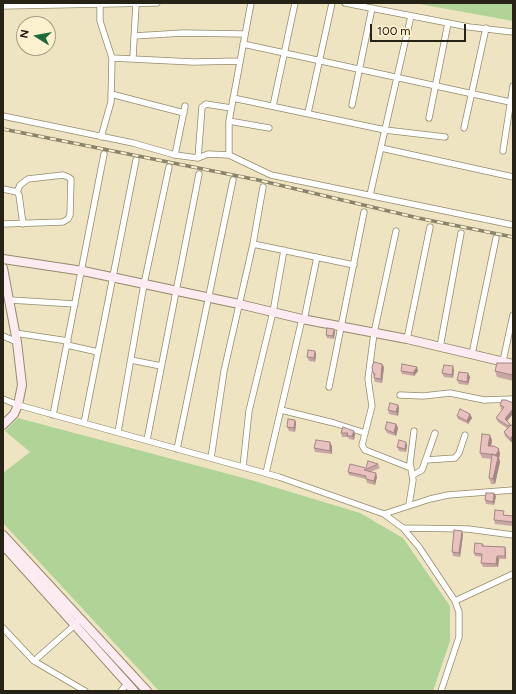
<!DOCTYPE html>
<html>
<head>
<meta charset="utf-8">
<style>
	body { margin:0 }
	#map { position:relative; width:516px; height:694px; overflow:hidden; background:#eee4c2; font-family:Figtree,sans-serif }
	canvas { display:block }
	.frame { position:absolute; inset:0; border:4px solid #262215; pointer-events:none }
	.north { position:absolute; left:16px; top:16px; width:40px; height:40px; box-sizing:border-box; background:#fbf1cf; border:1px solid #a69e85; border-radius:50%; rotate:281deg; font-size:11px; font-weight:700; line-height:16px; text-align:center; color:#262215 }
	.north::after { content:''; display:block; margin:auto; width:14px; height:18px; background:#1b6a3a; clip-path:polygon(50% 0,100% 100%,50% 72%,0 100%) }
	.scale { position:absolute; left:370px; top:24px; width:96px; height:18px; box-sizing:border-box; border:2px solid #262215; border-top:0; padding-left:5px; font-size:12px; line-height:14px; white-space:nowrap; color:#262215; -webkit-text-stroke:3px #fbf1cf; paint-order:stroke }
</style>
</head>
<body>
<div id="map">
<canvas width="516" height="694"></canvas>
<div class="frame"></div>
<div class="north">N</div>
<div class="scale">100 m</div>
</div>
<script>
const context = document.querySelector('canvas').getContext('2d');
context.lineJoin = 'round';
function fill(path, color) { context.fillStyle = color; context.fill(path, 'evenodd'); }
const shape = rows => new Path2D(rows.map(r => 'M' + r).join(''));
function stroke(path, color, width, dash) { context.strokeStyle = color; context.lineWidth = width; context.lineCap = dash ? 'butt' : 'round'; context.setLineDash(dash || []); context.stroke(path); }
fill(shape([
	[414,3,513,3,513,21],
	[18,418,251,480,360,513,403,538,450,606,450,641,433,691,159,691,3,523,3,473,30,452,5,431]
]), '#b0d398');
const street = shape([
	[100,3,100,21,112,58,111,102,101,137],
	[345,3,469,27,513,32],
	[3,6,157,3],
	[134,36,183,33,245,34],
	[243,44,510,102],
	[133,57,136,4],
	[112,58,193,62,240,61],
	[111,94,184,113],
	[233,98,385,130,445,137],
	[352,105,372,8],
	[273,106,295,3],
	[308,113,332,3],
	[3,116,133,143,175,155,198,158,208,154,229,155,271,175,513,225],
	[429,118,448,23],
	[229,121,269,128],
	[464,128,486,28],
	[381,148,513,177],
	[503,151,513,86],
	[175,155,185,106],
	[229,155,229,121,251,3],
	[198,158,202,107,206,104,231,108],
	[3,189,17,192,19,195,23,224],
	[370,195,411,16],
	[3,224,63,222,68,219,70,215,71,179,68,177,63,175,28,179,20,185,17,192],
	[396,231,374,333,368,379,372,406,362,445,365,450,411,468],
	[253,244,354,265],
	[10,300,75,304],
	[304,320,317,257],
	[15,333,68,341],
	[3,336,17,342],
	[407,339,430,227],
	[67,345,98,352],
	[440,347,461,233],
	[472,354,496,238],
	[131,360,161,366],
	[503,361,513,315],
	[329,387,364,212],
	[400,395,423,396,450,393,484,400,513,399],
	[3,399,18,405,279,477,384,514,403,528,419,547,455,601,459,612,459,637,441,691],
	[281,410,334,423,365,433],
	[53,415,104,154],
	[84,423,136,160],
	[118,432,144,284,169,167],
	[147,440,199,174],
	[177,449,233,180],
	[211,458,224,371,253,244,263,187],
	[426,460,455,458,459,453,465,435],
	[243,467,249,411,273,312,284,250],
	[266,473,302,319],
	[413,475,422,470,435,433],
	[409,505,413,480,410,463,414,431],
	[384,514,430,499,448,495,513,490],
	[403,528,468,529,513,535],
	[455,601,513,574],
	[3,628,34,661,85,691],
	[34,661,77,623],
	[121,691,127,684]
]);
const secondary = shape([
	[3,259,83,271,239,304,302,319,407,339,513,364],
	[3,268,17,342,22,385,18,405,14,414,3,425],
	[3,535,147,691],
	[3,545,134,691]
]);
stroke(street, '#948b6b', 7);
stroke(secondary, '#948b6b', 10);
stroke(street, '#fff', 5.5);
stroke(secondary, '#fcebf0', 8);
const rail = shape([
	[3,129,258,180,418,218,513,237]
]);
stroke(rail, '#8b846c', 3.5);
stroke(rail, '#fbf1cf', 2, [6]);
fill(shape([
	[335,332,334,339,327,338,326,335],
	[315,351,316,355,315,362,309,361,307,357],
	[513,363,513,381,497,377,495,371],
	[384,367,382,383,375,382,373,373],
	[417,367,418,371,414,376,402,374,401,371],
	[454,370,453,378,444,377,442,373],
	[468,373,470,377,468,385,459,384,457,380],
	[513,403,513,414,507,421,513,427,513,441,511,442,505,436,504,432,507,428,498,422,496,418,503,409,501,409,500,405],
	[398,405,399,408,398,416,389,414,388,410],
	[470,414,472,418,468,424,458,419,457,416],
	[295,420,296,424,295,432,289,431,287,427],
	[396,424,398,428,396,436,387,433,385,429],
	[354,431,355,434,354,440,349,439,348,437,342,437,341,433],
	[492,440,491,446,500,454,499,458,500,462,495,484,491,484,489,478,492,459,482,458,480,453],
	[406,442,407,445,406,452,399,451,397,447],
	[332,446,332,454,315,452,314,448],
	[378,464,380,468,370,472,377,477,375,485,367,483,366,479,349,475,348,472,366,468],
	[496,496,494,505,486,504,485,500],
	[505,515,513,516,513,526,495,524,494,520],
	[463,535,460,557,453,556,452,552],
	[483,544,484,546,505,547,506,551,506,559,499,559,498,567,483,567,481,563,482,557,475,556,474,553]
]), '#c8a6a3');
fill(shape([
	[334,329,335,332,334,339,333,336],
	[315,351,316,355,315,362,314,358],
	[382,364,384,367,382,383,381,379],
	[453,366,454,370,453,378,452,375],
	[417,367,418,371,414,376,413,373],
	[468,373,470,377,468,385,467,382],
	[398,405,399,408,398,416,396,412],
	[512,410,513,414,506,422,505,419],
	[470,414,472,418,468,424,467,421],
	[295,420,296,424,295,432,294,428],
	[396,424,398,428,396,436,394,433],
	[354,431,355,434,354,440,352,436],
	[490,435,492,440,490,451,488,446],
	[513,435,513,441,511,442,510,439],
	[330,442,332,446,332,454,330,451],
	[406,442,407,445,406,452,405,449],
	[499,449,500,454,499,458,500,462,495,484,493,479,498,459,496,455],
	[376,473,377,477,375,485,374,481],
	[494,493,496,496,494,505,493,502],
	[462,531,463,535,460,557,459,553],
	[505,547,506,551,506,559,505,556],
	[497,556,499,559,498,567,496,564]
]), '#a38785');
const building = shape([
	[327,328,334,329,333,336,326,335,327,328],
	[308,350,315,351,314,358,307,357,308,350],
	[374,362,382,364,381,379,374,378,375,374,373,373,372,367,374,362],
	[497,363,513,363,513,369,512,375,495,371,497,363],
	[402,364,417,367,413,373,401,371,402,364],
	[444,365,453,366,452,375,442,373,444,365],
	[459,372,468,373,467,382,457,380,459,372],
	[502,400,506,400,513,403,513,411,512,410,505,419,510,424,508,426,496,418,504,407,500,405,502,400],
	[390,403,398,405,396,412,388,410,390,403],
	[460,409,470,414,467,421,457,416,460,409],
	[288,419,295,420,294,428,287,427,288,419],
	[387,422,396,424,394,433,385,429,387,422],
	[511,425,513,427,513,435,510,439,504,432,511,425],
	[343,427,354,431,352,436,347,436,348,433,341,433,343,427],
	[482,434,490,435,488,446,494,446,499,449,496,455,480,453,482,434],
	[316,440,330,442,330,451,314,448,316,440],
	[399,440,406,442,405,449,397,447,399,440],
	[492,454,498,457,493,479,489,478,492,454],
	[368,461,378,464,364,470,376,473,374,481,366,479,366,476,348,472,350,464,366,468,368,461],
	[486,493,494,493,493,502,485,500,486,493],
	[495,510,504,511,503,515,513,516,513,522,494,520,495,510],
	[454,530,462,531,459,553,452,552,454,530],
	[475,543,483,544,482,546,505,547,505,556,497,556,496,564,481,563,482,554,474,553,475,543]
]);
fill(building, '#e9c1be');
stroke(building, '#a38785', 1);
</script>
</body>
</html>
